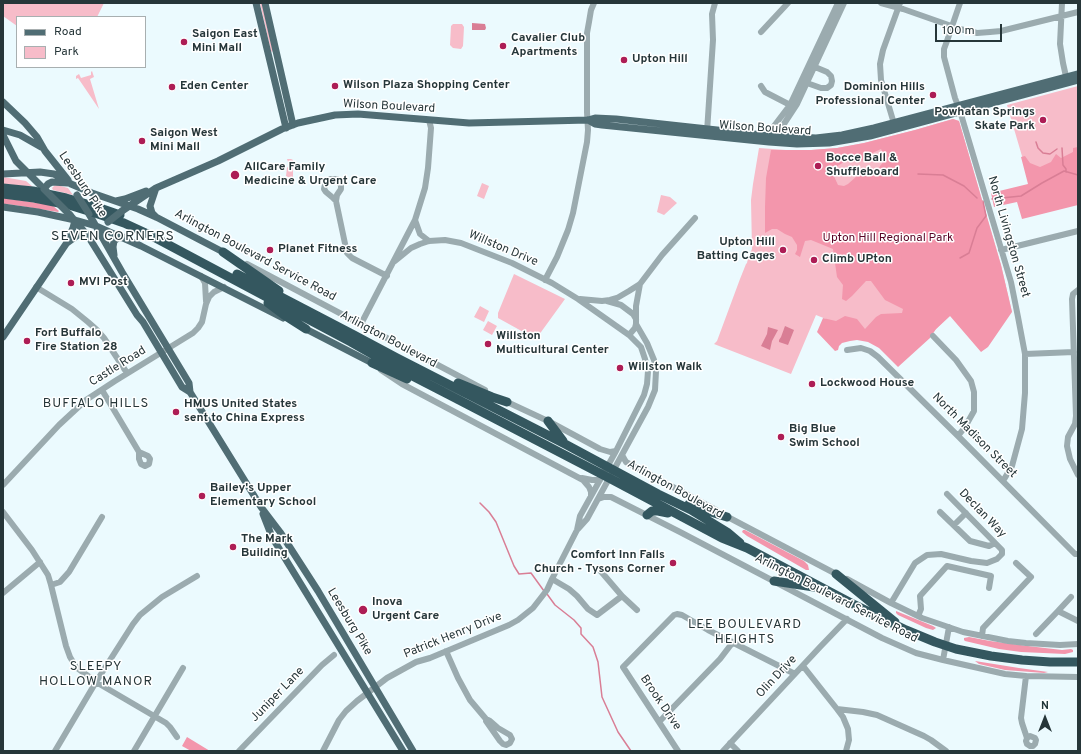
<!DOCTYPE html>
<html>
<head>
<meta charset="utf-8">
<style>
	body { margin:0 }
	#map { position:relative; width:1081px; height:754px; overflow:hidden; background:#ebfafe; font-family:Overpass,sans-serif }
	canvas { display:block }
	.frame { position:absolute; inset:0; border:4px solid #263639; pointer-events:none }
	.legend { position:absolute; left:16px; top:16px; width:130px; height:52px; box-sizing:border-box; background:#fff; border:1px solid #a8afb0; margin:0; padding:5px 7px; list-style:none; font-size:12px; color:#263639 }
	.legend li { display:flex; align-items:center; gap:8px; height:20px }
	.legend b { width:20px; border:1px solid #a8afb0 }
	.north { position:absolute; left:1025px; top:698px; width:40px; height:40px; -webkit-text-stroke:3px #fff; paint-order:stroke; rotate:0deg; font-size:11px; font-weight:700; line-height:16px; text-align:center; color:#263639 }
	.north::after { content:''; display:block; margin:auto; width:14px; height:18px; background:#263639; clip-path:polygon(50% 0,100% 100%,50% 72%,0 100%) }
	.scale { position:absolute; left:935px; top:24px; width:67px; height:18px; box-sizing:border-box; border:2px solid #263639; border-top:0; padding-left:5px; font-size:12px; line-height:14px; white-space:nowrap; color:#263639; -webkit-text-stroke:3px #fff; paint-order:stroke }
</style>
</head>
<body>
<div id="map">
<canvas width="1081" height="754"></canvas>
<div class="frame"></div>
<ul class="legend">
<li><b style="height:5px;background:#506d74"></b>Road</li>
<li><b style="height:11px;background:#f7bcc9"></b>Park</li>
</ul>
<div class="north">N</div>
<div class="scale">100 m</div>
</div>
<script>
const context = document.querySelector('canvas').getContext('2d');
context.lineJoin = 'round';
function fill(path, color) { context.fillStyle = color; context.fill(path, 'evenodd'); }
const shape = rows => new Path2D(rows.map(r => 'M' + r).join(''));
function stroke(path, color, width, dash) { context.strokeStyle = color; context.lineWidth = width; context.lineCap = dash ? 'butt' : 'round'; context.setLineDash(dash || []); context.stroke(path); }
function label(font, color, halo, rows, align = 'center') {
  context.font = font + ' Overpass,sans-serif'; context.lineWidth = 3; context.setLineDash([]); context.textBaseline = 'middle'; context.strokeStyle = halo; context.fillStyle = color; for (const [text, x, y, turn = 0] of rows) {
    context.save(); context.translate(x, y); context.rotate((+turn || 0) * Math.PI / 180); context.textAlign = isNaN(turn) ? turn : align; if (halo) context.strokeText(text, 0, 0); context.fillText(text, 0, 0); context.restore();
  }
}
fill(shape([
	[3,3,104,3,97,17,17,17,17,26,3,16],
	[260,3,262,3,273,51,272,52,271,51],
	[453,24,462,24,464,27,463,46,461,49,453,48,450,45,451,26],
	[92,71,94,77,90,79,99,109,78,78,76,79,76,76,79,74,81,78,91,75,91,72],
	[1078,86,1078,204,1039,214,1007,105],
	[953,119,959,121,1001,265,1012,312,954,312,911,353,816,315,791,374,714,344,717,341,740,279,746,264,747,263,748,258,752,249,751,200,753,184,759,148,786,150,811,150,837,148,864,143,915,130],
	[287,159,291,159,293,160,293,178,288,177,286,176,287,168,289,165],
	[3,177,26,181,33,187,3,184],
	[482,183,489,186,484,199,477,196],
	[57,185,68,188,73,195,53,190,52,188,54,186],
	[661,195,670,197,677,203,664,215,657,212],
	[514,274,565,299,536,339,498,318,498,313],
	[480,306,489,311,484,322,474,317],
	[488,321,497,326,492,335,483,330]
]), '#f7bcc9');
fill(shape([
	[953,119,959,121,1001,265,1012,312,988,347,981,352,950,316,936,329,930,338,898,367,879,348,868,342,857,340,850,341,842,343,839,346,838,350,835,351,817,332,823,318,836,321,845,316,857,319,865,329,876,317,881,314,902,313,903,309,885,300,871,281,866,281,852,296,846,301,842,299,843,285,837,277,833,249,811,240,805,241,800,257,795,254,797,250,797,245,792,237,785,234,777,229,772,229,765,233,765,207,766,178,771,150,811,150,837,148,864,143,915,130],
	[881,149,886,159,880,166,876,177,873,176,866,168,848,184,844,186,838,185,831,170,844,162,862,161,866,156],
	[1078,147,1078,205,1022,219,1017,202,994,207,991,193,1028,184,1021,157,1025,156,1030,163,1040,167,1051,162,1056,154,1061,158,1073,152,1073,148],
	[3,198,52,205,59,211,58,212,14,205,3,204],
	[743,530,745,530,804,561,808,565,809,570,806,570,747,536,742,532],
	[896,611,933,626,936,628,933,630,926,628,898,615,896,613],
	[969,637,990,641,1028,646,1062,650,1071,649,1073,650,1073,652,1065,654,1021,652,999,649,965,641,964,640,964,638],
	[975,661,1019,668,1048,672,1044,673,1005,670,979,664],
	[187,737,210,751,191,751,182,746]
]), '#f396ac');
fill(shape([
	[472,23,485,24,486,28,485,30,472,30],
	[785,326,794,330,788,345,779,342,779,340,781,337],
	[768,327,778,330,772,341,770,350,761,346,767,334]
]), '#d97e95');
stroke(shape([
	[1036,142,1038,148,1043,153,1050,154,1057,149],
	[1062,148,1063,165,1066,169,1066,172],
	[918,174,943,175,964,186,977,198],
	[992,199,1021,196,1042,183,1064,171,1078,175],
	[960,258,969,253,977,228,986,216,983,201],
	[480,503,489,512,496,522,514,566,519,574,531,573,544,591],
	[547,594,555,605,574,620,581,628,581,634,593,647,598,662,602,697,618,732,631,751]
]), '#d97e95', 1.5);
stroke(shape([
	[881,3,903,9,960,29,977,33,990,32,1001,31,1078,12],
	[960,3,947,41,944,49,944,57,955,98,960,111,1011,282,1018,317,1025,354,1025,393,1022,429,1012,466,1003,481],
	[1062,3,1060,44,1063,63,1067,81],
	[761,32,788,3],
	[807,83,821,88,827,88,831,85,832,81,831,76,827,72,815,67],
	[761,86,765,92,794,107],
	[895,127,881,80,880,64,883,50,900,3],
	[707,132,713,40,712,14,715,3],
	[769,139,769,135,771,130,790,105,838,3],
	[773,139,776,136,797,104,844,3],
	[336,201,337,195,341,189,341,186,339,181,337,179,330,179,325,184,324,189,326,192,332,197,336,201,347,253,352,258,387,276],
	[415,220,420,234,429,241],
	[1001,250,1078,231],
	[247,264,485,390],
	[201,276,205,283,206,301],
	[545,280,557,257,568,230,573,213,587,142,588,130,587,112,587,33,589,22,591,10,594,3],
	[36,287,72,309,88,322,97,330,104,338,127,373],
	[1078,290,1073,294,1072,299,1076,416,1075,424,1068,437,1067,446,1070,459,1078,475],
	[580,299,602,301,610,300,617,298,629,291,640,284,662,255,695,218],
	[607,301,621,305,633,314,636,319],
	[361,324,415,220,425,188,428,168,431,128,429,120],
	[629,335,635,328,636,324,636,306,640,284],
	[933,336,956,360,971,381,974,392,974,411,965,427,958,436],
	[847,350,861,348,870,351,878,357,958,436,1075,554,1078,554],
	[1025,354,1074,352],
	[381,370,402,384,583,480,589,487,591,492,591,496],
	[102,390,139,452],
	[505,401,550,422,600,449,610,452,616,451],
	[139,452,148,456,150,459,149,464,145,466,141,464,139,459,139,452],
	[622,455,626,462,716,510],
	[582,478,592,480,600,480],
	[3,485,59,425,86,400,115,381,193,333,198,328,202,322,206,304,209,297,214,292,224,287],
	[598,499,604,497,611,497,680,532,882,638,916,653,943,660,1005,674,1026,676,1078,677],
	[3,512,32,550,48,575,51,585,66,646,70,657,76,667,96,682,166,723,170,727,177,737],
	[940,512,970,541,989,546,995,543],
	[724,515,838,575],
	[954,525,966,513],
	[578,529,587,519,648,407,655,390,656,371,654,360,647,343,636,324],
	[598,568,622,596,637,610],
	[552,579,569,589,577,596,588,609,597,615,622,596],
	[847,579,891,603,922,618,963,632,1008,641,1026,643,1060,645,1078,644],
	[51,585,60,582,69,572,102,517],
	[3,593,40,562],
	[891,603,915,563,927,555,941,554,971,561,987,563,997,559,1002,554,1002,550,947,494],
	[1058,611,1071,597],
	[918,616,921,609,920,596,947,566,991,576,989,588],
	[1036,634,1058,611,1078,621],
	[982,636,983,628,1031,577,1016,563],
	[446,651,458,678,470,700,486,719,486,721,500,741,503,744,506,745,510,743,512,739,510,735,498,728,490,721,486,719],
	[943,660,949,627],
	[803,666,837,709,863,712,877,715,924,736,931,740,946,751],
	[1026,676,1021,718,1022,723,1027,738,1026,741,1027,744,1030,746,1033,746,1035,744,1036,740,1035,738,1030,736,1027,738],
	[837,709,843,717,848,729,849,740,846,751],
	[659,722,720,659,733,642],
	[730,743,738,751],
	[55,751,96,682,133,624,140,615,162,597,197,576],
	[134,751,183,668],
	[239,751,322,665,334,655],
	[323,751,339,720,346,711,357,701,387,678,416,662,430,658,509,625,518,620,533,608,547,590,552,579,577,530,580,516,616,451,644,395,647,384,648,371,645,359,641,347,629,335,578,299,552,283,512,263,461,243,445,240,429,241,420,244,411,248,395,261],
	[678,751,623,667,674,615,677,614,682,615,708,630,795,674],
	[723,751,820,647,847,619]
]), '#9babaf', 6);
stroke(shape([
	[256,3,286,128],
	[265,3,293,125],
	[3,102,25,123,37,137,45,151,68,180],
	[588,120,595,124,602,125,769,142,797,144,829,143,870,136,1078,80],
	[3,130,20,135,41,147],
	[3,135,16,161,44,189,48,184,52,182,68,183],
	[3,174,40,172,54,174,62,178,71,184,92,193,138,209,156,217,223,252],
	[156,188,150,206,152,213,156,217],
	[116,201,125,199,146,191],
	[3,207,38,212,75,220,96,226,141,246,283,318],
	[122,211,156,188,218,161,282,129,298,123,335,115,358,114,469,123,588,120,595,118,616,119,763,135,816,138,842,135,874,128,1078,74],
	[89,214,122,272,189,383,190,392],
	[70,215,88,236,137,315,143,322,182,387,190,392,261,507,280,532,318,591,413,751],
	[67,243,78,235,83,235,88,236],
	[114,255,113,247,114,241,118,238,123,237],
	[302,327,372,363],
	[3,337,66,244,73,228,75,220],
	[263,514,272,537,403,751]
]), '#506d74', 7);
stroke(shape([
	[3,188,33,191,66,198,97,207,120,215],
	[3,194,34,198,69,205,98,214,124,223,150,235,351,342,393,366,459,400,609,478,722,538,747,548,851,603,906,630,935,642,956,649,991,656,1022,660,1050,662,1078,662],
	[223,252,279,291],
	[237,274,354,335,397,358,565,444,658,494,691,510,727,532,740,543],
	[268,303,284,315,306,329],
	[372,363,407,379],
	[458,383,492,397,507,402],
	[548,421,563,441],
	[689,504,711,512,727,517],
	[647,515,652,511,658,511,668,513],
	[836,574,895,622],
	[774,581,814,587]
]), '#34575f', 9);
stroke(shape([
	[44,189,70,215],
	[77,195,89,214],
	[108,222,122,211]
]), '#506d74', 7);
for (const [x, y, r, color] of [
	[184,42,4,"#ad1d55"],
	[503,46,4,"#ad1d55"],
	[624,60,4,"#ad1d55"],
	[335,86,4,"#ad1d55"],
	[172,87,4,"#ad1d55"],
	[933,95,4,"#ad1d55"],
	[1043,120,4,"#ad1d55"],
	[142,141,4,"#ad1d55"],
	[818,166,4,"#ad1d55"],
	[235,175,5,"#ad1d55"],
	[270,250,4,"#ad1d55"],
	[783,250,4,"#ad1d55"],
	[814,260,4,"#ad1d55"],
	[71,283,4,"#ad1d55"],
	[27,341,4,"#ad1d55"],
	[488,344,4,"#ad1d55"],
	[620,368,4,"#ad1d55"],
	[812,384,4,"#ad1d55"],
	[176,412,4,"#ad1d55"],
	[781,437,4,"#ad1d55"],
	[202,496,4,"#ad1d55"],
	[233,547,4,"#ad1d55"],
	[673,563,4,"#ad1d55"],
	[363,610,5,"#ad1d55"]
]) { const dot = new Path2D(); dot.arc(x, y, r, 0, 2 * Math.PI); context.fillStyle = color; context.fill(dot); stroke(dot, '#fff', 1.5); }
label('bold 12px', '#263639', '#fff', [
	["Saigon East",192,35],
	["Mini Mall",192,49],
	["Cavalier Club",511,39],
	["Apartments",511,53],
	["Upton Hill",632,60],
	["Wilson Plaza Shopping Center",343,86],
	["Eden Center",180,87],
	["Dominion Hills",925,88,"right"],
	["Professional Center",925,102,"right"],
	["Powhatan Springs",1035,113,"right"],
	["Skate Park",1035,127,"right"],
	["Saigon West",150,134],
	["Mini Mall",150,148],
	["Bocce Ball &",826,159],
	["Shuffleboard",826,173],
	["AllCare Family",244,168],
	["Medicine & Urgent Care",244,182],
	["Upton Hill",775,243,"right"],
	["Batting Cages",775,257,"right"],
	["Planet Fitness",278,250],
	["Climb UPton",822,260],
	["MVI Post",79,283],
	["Fort Buffalo",35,334],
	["Fire Station 28",35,348],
	["Willston",496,337],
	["Multicultural Center",496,351],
	["Willston Walk",628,368],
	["Lockwood House",820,384],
	["HMUS United States",184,405],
	["sent to China Express",184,419],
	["Big Blue",789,430],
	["Swim School",789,444],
	["Bailey's Upper",210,489],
	["Elementary School",210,503],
	["The Mark",241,540],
	["Building",241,554],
	["Comfort Inn Falls",665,556,"right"],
	["Church - Tysons Corner",665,570,"right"],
	["Inova",372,603],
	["Urgent Care",372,617]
], 'left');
label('12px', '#263639', '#fff', [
	["Wilson Boulevard",389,107,3],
	["Wilson Boulevard",765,129,4],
	["Leesburg Pike",82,185,56],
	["North Livingston Street",1008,237,74],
	["Willston Drive",503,249,23],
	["Arlington Boulevard Service Road",255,256,28],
	["Arlington Boulevard",388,340,28],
	["Castle Road",118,367,-32],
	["North Madison Street",974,436,45],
	["Arlington Boulevard",675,490,29],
	["Declan Way",982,514,46],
	["Arlington Boulevard Service Road",836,599,27],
	["Leesburg Pike",349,622,59],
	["Patrick Henry Drive",453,636,-22],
	["Olin Drive",777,677,-47],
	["Juniper Lane",278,695,-46],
	["Brook Drive",660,703,56]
]);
label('12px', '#580426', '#fff', [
	["Upton Hill Regional Park",888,239]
]);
context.letterSpacing = '1px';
label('13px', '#263639', '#fff', [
	["BUFFALO HILLS",96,404],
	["LEE BOULEVARD",745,625],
	["HEIGHTS",745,640],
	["SLEEPY",96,667],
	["HOLLOW MANOR",96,682]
]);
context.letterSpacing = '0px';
context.letterSpacing = '1px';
label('14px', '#263639', '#fff', [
	["SEVEN CORNERS",113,237]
]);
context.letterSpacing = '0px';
</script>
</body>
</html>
